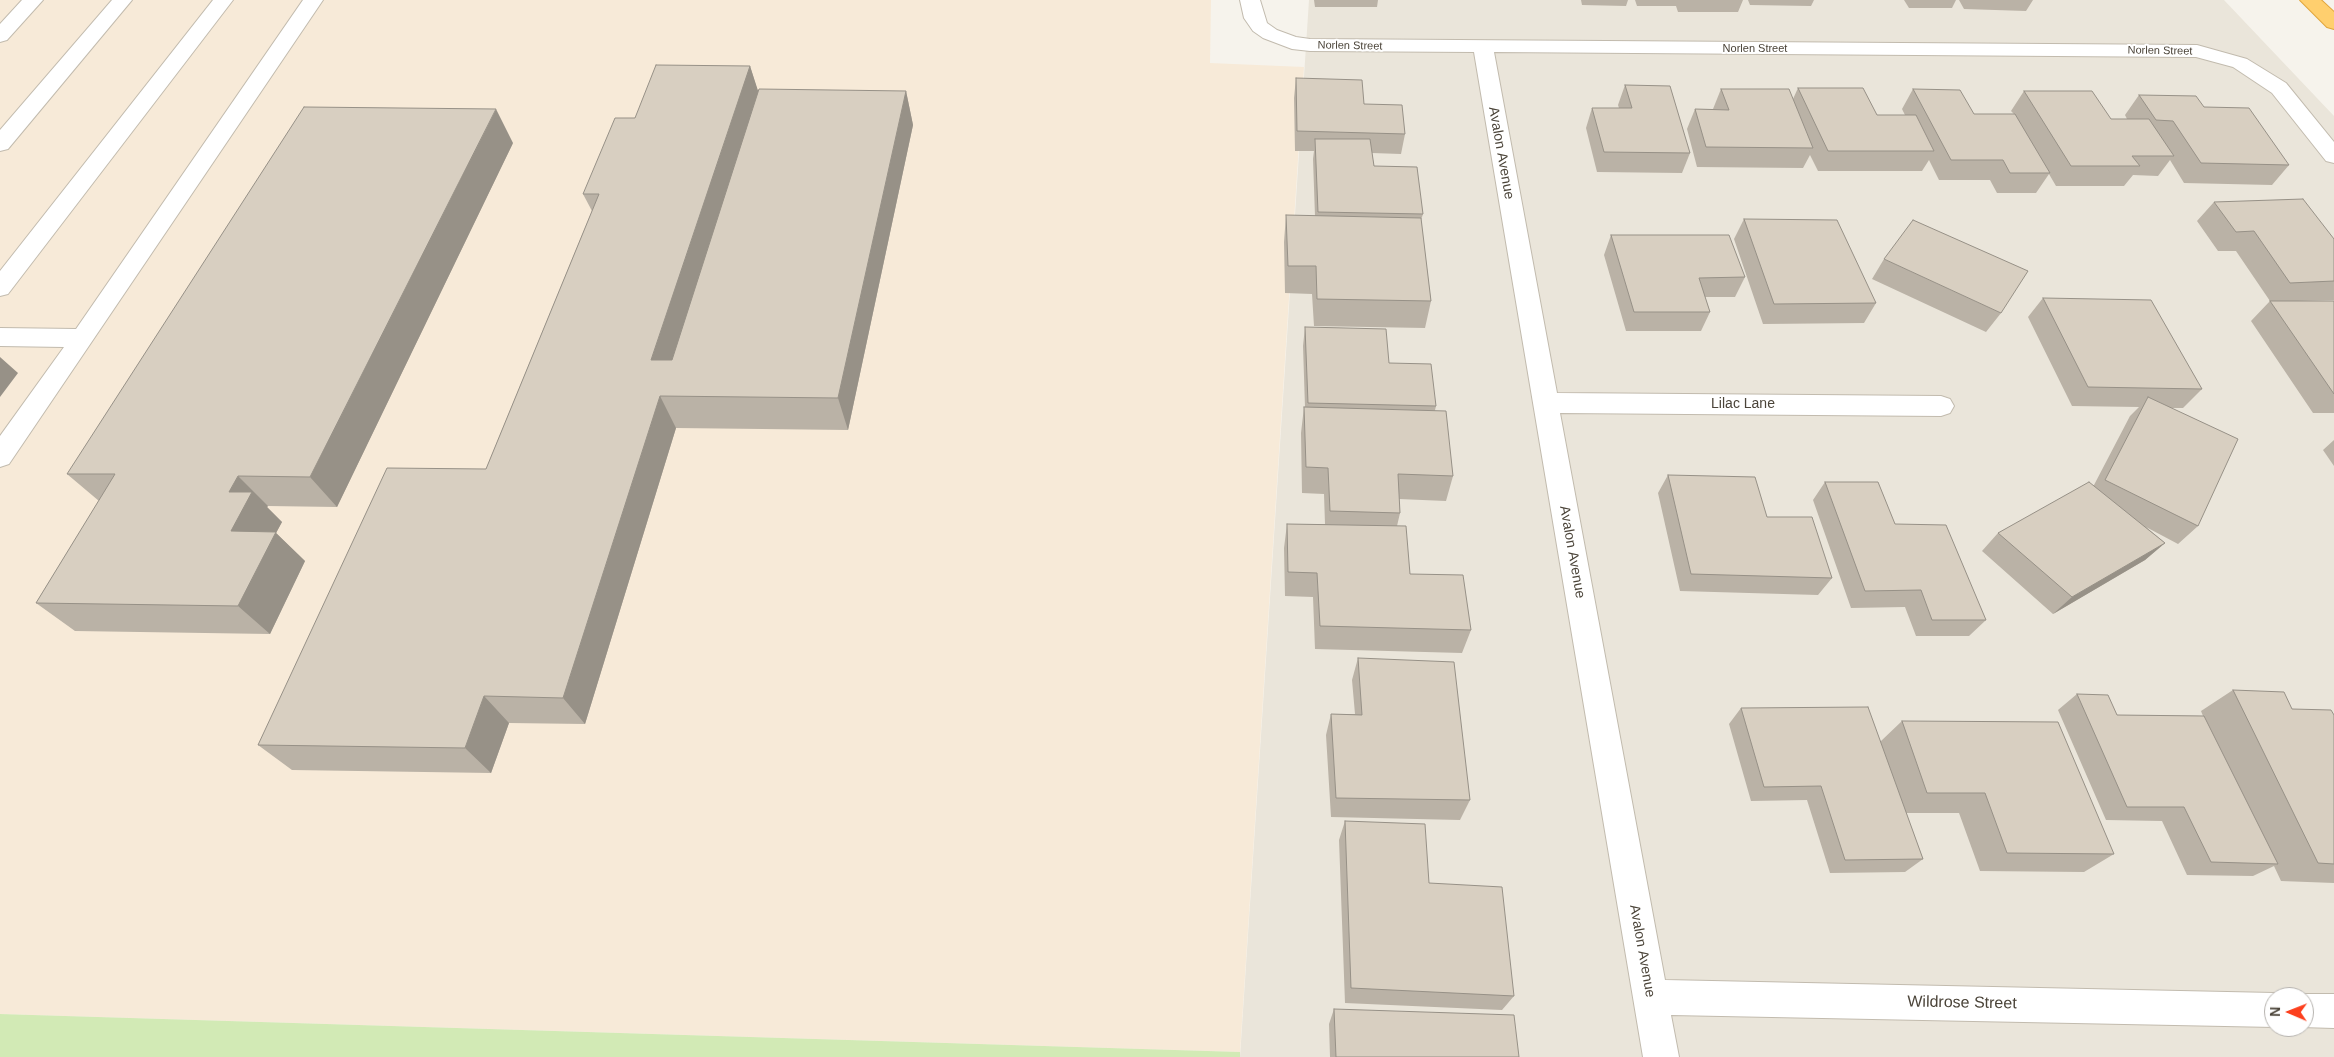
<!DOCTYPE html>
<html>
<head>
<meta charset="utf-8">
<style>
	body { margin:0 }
	#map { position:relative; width:2334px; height:1057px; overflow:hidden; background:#f6f3ec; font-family:Helvetica,sans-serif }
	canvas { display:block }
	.north { position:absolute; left:2264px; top:987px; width:50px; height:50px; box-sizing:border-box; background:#fff; border:1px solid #b7b4b0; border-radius:50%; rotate:271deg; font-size:14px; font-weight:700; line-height:20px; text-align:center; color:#4b4439 }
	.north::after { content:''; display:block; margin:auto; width:18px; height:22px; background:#fc3f1d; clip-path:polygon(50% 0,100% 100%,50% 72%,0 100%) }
</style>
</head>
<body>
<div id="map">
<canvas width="2334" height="1057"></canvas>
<div class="north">N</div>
</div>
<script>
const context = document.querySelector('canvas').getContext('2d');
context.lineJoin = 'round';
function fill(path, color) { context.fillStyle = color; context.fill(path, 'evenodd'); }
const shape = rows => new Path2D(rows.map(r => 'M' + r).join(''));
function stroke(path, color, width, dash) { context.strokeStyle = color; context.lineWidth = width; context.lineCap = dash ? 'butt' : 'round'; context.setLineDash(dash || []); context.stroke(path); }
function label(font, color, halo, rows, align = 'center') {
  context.font = font + ' Helvetica,sans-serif'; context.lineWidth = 4; context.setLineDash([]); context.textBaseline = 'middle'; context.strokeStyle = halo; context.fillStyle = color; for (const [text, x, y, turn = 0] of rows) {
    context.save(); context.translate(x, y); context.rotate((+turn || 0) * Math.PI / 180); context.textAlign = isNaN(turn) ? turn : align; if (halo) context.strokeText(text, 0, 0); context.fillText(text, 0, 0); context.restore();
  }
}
fill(shape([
	[1309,0,2224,0,2334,116,2334,1057,1240,1057],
	[2274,997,2304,997,2304,1027,2274,1027]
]), '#eae5da');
fill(shape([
	[0,0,1211,0,1210,63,1304,67,1240,1052,0,1014]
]), '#f7ead8');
fill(shape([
	[0,1014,1240,1052,1240,1057,0,1057]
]), '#d2eab5');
const minor = shape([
	[22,0,43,0,7,40,0,42,0,24,22,0],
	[112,0,132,0,8,149,0,151,0,130,112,0],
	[213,0,233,0,8,294,0,296,0,271,213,0],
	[303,0,323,0,9,464,0,467,0,436,64,347,0,346,0,328,76,329,303,0],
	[1240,0,1260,0,1267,23,1277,30,1296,37,1310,39,2197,45,2247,59,2286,83,2334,142,2334,163,2326,161,2272,93,2233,67,2196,57,1494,52,1557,393,1941,396,1950,399,1954,406,1950,413,1941,416,1560,413,1665,980,2274,993,2285,997,2274,997,2275,1027,1671,1015,1679,1057,1643,1057,1474,52,1310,51,1292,49,1263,38,1253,31,1244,18,1240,0],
	[2304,994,2334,994,2334,1028,2301,1027,2304,1027,2304,997,2296,997,2304,994]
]);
const highway = shape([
	[2300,0,2321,0,2334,12,2334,29,2327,27,2300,0]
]);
stroke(minor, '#c2bbae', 2);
stroke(highway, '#e0a43c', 2);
fill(minor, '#fff');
fill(highway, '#ffcf6e');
fill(shape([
	[1314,0,1378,0,1377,7,1315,7],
	[1581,0,1628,0,1626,6,1582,5],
	[1635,0,1743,0,1738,12,1678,12,1676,6,1637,6],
	[1748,0,1814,0,1811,6,1750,5],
	[1904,0,1956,0,1952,8,1909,8],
	[1959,0,2033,0,2026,11,1964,9],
	[750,66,758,92,906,91,913,125,848,430,676,428,585,724,509,723,491,773,292,770,258,745,486,469,592,211,583,194,635,118],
	[1296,78,1364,104,1405,134,1401,154,1372,153,1374,166,1423,214,1421,220,1431,301,1425,328,1314,326,1312,294,1285,293,1284,242,1286,215,1315,216,1313,159,1314,151,1295,151,1294,98],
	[1625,85,1690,153,1682,173,1597,172,1586,128,1592,108,1619,108,1618,105],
	[1798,88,1877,115,1905,115,1902,109,1913,89,1974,114,2014,114,2011,111,2024,91,2111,119,2127,119,2125,115,2139,95,2204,107,2289,165,2272,185,2184,183,2170,160,2158,176,2133,175,2124,186,2056,186,2049,174,2036,193,1997,193,1990,180,1939,180,1929,160,1922,171,1818,171,1810,155,1803,168,1697,167,1687,129,1695,109,1713,109,1721,89,1793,99],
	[513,143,337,507,268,506,267,507,282,522,276,533,305,561,270,634,75,631,36,603,99,501,67,474],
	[2214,202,2334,239,2334,300,2298,301,2334,301,2334,413,2313,413,2251,321,2270,301,2236,251,2218,251,2197,221],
	[1744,219,1876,303,1864,323,1763,324,1734,239],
	[1611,235,1745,277,1735,297,1705,297,1710,312,1701,331,1626,331,1604,255],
	[1884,259,2001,313,1986,332,1872,279],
	[2043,298,2202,389,2183,408,2171,408,2198,526,2178,544,2146,527,2165,543,2145,560,2053,614,1982,551,1998,533,2094,485,2130,416,2139,407,2072,406,2028,317],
	[1305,327,1389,363,1436,406,1435,410,1453,476,1446,501,1399,499,1400,513,1397,526,1410,574,1471,630,1462,653,1315,649,1313,597,1285,596,1284,548,1287,524,1325,524,1324,494,1302,493,1301,433,1304,407,1305,407,1303,346],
	[2334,440,2334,466,2323,450],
	[1668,475,1767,517,1832,578,1818,595,1680,591,1658,493],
	[1825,482,1986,620,1969,636,1916,636,1905,607,1851,608,1813,500],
	[1358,658,1470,800,1460,820,1331,817,1326,735,1331,714,1355,714,1352,680],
	[2233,690,2292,709,2334,715,2334,883,2281,881,2274,866,2253,876,2187,875,2162,821,2106,820,2058,710,2077,694,2117,715,2203,716,2201,711],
	[1741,708,1881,741,1902,721,2114,854,2084,872,1980,871,1959,813,1906,813,1923,859,1905,872,1830,873,1807,800,1751,801,1729,724],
	[1345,821,1429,883,1514,996,1502,1010,1345,1003,1339,840],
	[1334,1009,1519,1057,1330,1057,1329,1024]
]), '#bab2a6');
fill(shape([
	[750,66,761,100,666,392,651,360],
	[906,91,913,125,848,430,838,398],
	[496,109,513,143,337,507,310,477],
	[0,357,18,373,0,397],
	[660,396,676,428,585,724,563,698],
	[238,476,268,506,267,507,282,522,276,533,305,561,270,634,238,606,231,531,229,492],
	[2165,543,2145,560,2053,614,2072,597],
	[484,696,509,723,491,773,465,748]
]), '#979187');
const building = shape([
	[656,65,750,66,651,360,672,360,759,89,906,91,838,398,660,396,563,698,484,696,465,748,258,745,387,468,486,469,599,194,583,194,615,118,635,118,656,65],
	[1296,78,1362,80,1364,104,1402,105,1405,134,1297,131,1296,78],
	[1625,85,1670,86,1690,153,1604,152,1592,108,1632,108,1625,85],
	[1798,88,1863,88,1877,115,1916,115,1934,151,1828,151,1798,88],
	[1721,89,1789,89,1813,148,1706,147,1695,109,1729,110,1721,89],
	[1913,89,1960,90,1974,114,2015,114,2050,173,2010,173,2003,160,1951,160,1913,89],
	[2024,91,2092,91,2111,119,2149,119,2174,156,2132,156,2140,166,2071,166,2024,91],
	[2139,95,2196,96,2204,107,2249,108,2289,165,2201,163,2173,121,2156,120,2139,95],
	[304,107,496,109,310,477,238,476,229,492,252,492,231,531,276,532,238,606,36,603,115,474,67,474,304,107],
	[1315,139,1370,139,1374,166,1417,167,1423,214,1318,212,1315,139],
	[2303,199,2334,239,2334,281,2290,283,2254,231,2236,232,2214,202,2303,199],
	[1286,215,1421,218,1431,301,1317,299,1316,266,1288,266,1286,215],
	[1744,219,1837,220,1876,303,1774,304,1744,219],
	[1913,220,2028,271,2001,313,1884,259,1913,220],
	[1611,235,1729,235,1745,277,1699,278,1710,312,1634,312,1611,235],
	[2043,298,2151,300,2202,389,2088,387,2043,298],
	[2270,301,2334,301,2334,394,2270,301],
	[1305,327,1386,329,1389,363,1431,364,1436,406,1308,403,1305,327],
	[2148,397,2238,439,2198,526,2105,480,2148,397],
	[1304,407,1446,411,1453,476,1398,474,1400,513,1330,511,1328,468,1306,467,1304,407],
	[1668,475,1755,477,1767,517,1812,517,1832,578,1691,574,1668,475],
	[1825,482,1878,482,1895,524,1946,525,1986,620,1932,620,1921,590,1865,591,1825,482],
	[2089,482,2165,543,2072,597,1998,533,2089,482],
	[1287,524,1406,526,1410,574,1463,575,1471,630,1320,626,1317,573,1288,572,1287,524],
	[1358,658,1454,662,1470,800,1336,798,1331,714,1362,715,1358,658],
	[2233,690,2284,692,2292,709,2331,710,2334,715,2334,864,2318,863,2233,690],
	[2077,694,2108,695,2117,715,2204,716,2278,864,2211,862,2184,807,2127,807,2077,694],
	[1868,707,1923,859,1845,860,1821,786,1764,787,1741,708,1868,707],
	[1902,721,2058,722,2114,854,2007,853,1985,793,1927,793,1902,721],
	[1345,821,1425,824,1429,883,1502,887,1514,996,1351,988,1345,821],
	[1334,1009,1514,1015,1519,1057,1336,1057,1334,1009]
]);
fill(building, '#d8cfc1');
stroke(building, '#979187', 1);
label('11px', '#4b4439', '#fff', [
	["Norlen Street",1350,46,1],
	["Norlen Street",1755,49],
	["Norlen Street",2160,51,1]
]);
label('14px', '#4b4439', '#fff', [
	["Avalon Avenue",1501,153,80],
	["Lilac Lane",1743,404],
	["Avalon Avenue",1572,552,80],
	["Avalon Avenue",1642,951,80]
]);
label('16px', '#4b4439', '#fff', [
	["Wildrose Street",1962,1003,1]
]);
</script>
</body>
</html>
